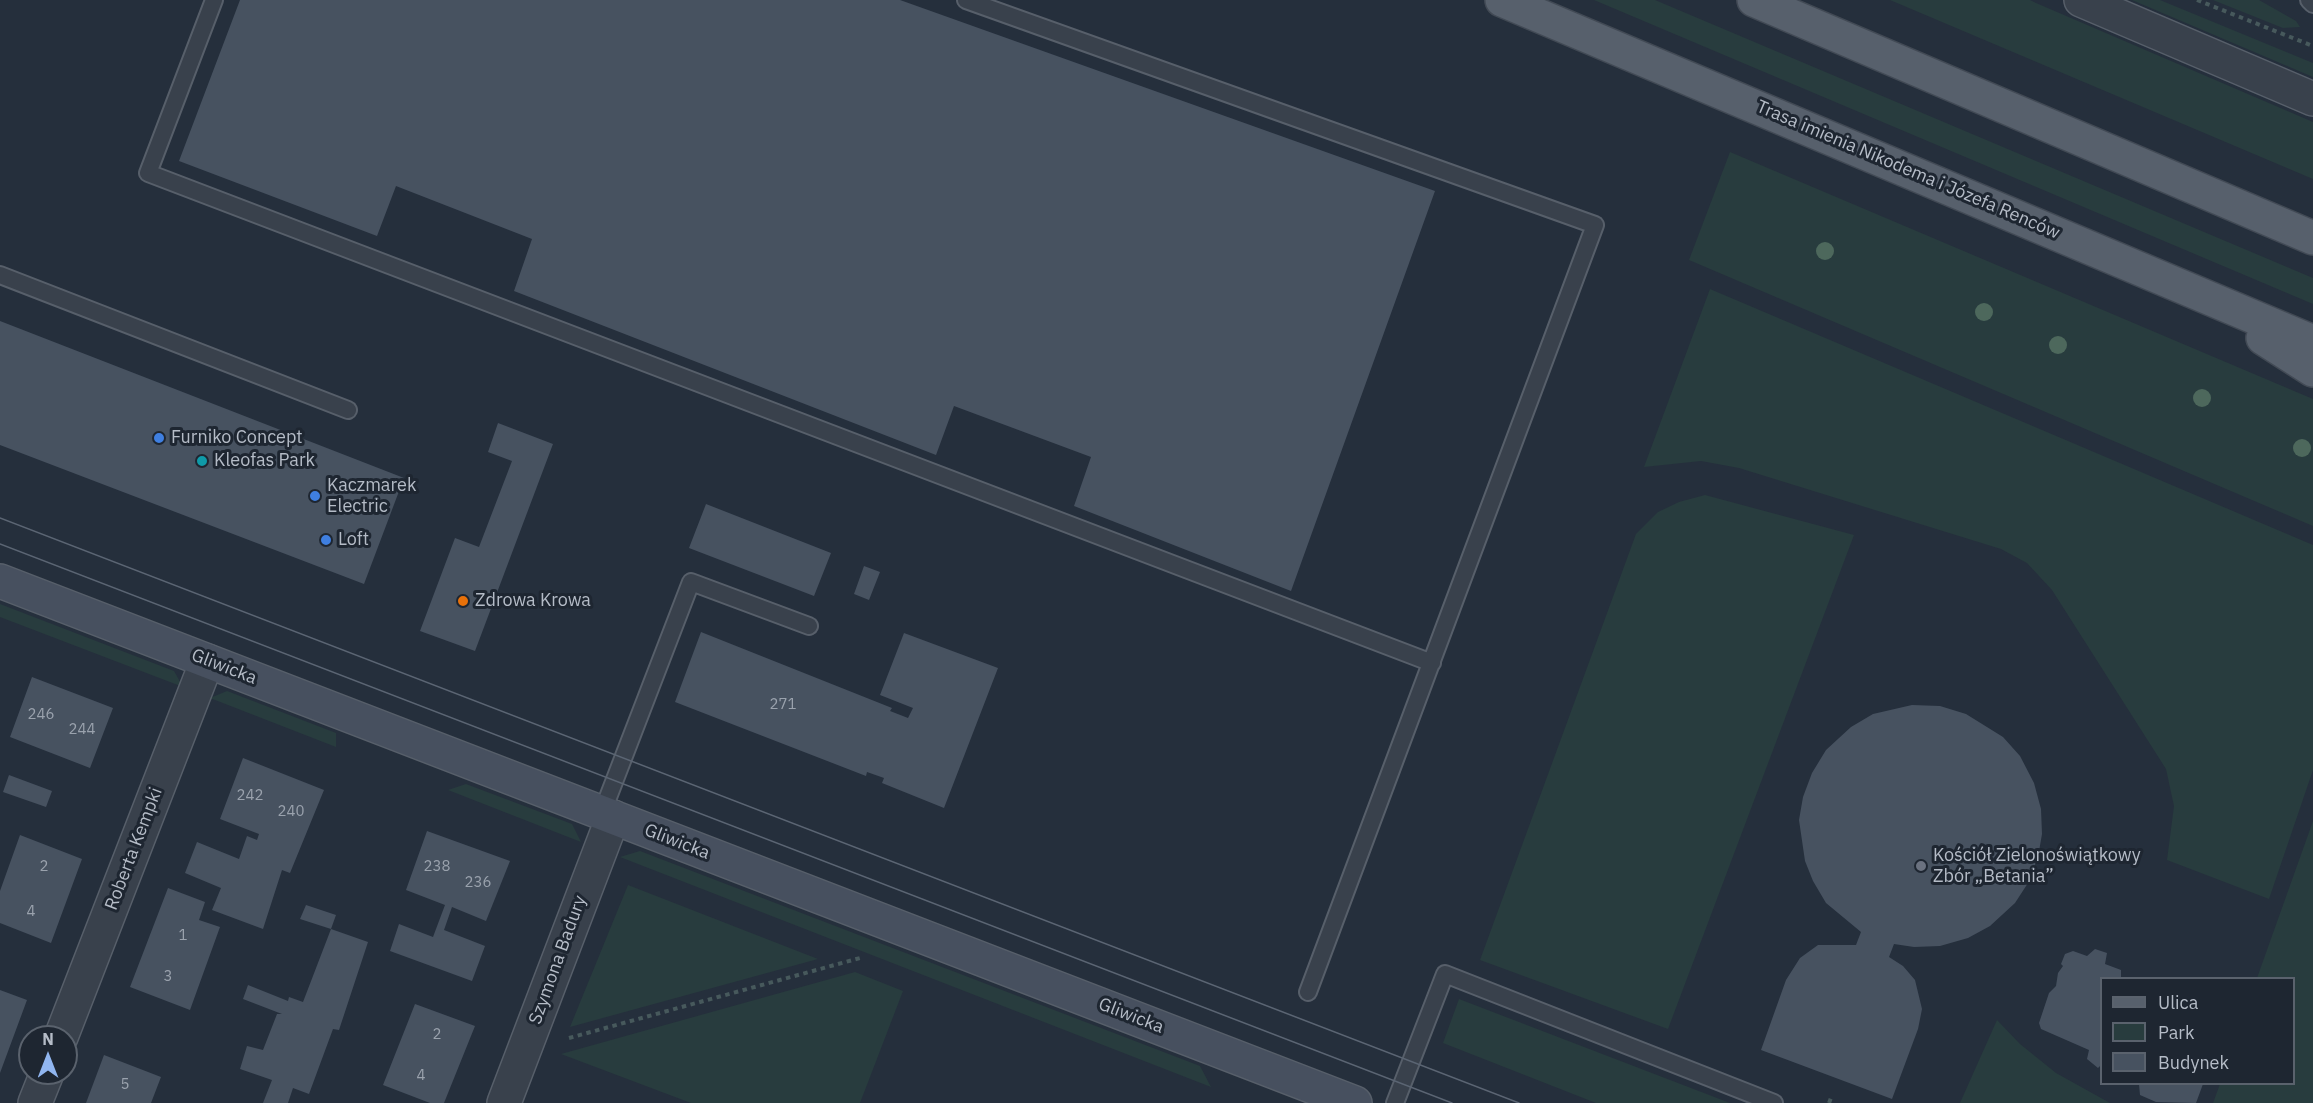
<!DOCTYPE html>
<html>
<head>
<meta charset="utf-8">
<style>
	body { margin:0 }
	#map { position:relative; width:2313px; height:1103px; overflow:hidden; background:#252f3c; font-family:"IBM Plex Sans",sans-serif }
	canvas { display:block }
	.legend { position:absolute; left:2100px; top:977px; width:195px; height:108px; box-sizing:border-box; background:#1e2631; border:2px solid #5a626d; margin:0; padding:8px 10px; list-style:none; font-size:18px; color:#b5bcc7 }
	.legend li { display:flex; align-items:center; gap:12px; height:30px }
	.legend b { width:30px; border:2px solid #5a626d }
	.north { position:absolute; left:18px; top:1025px; width:60px; height:60px; box-sizing:border-box; background:#1e2631; border:2px solid #5a626d; border-radius:50%; rotate:0deg; font-size:16px; font-weight:700; line-height:24px; text-align:center; color:#b5bcc7 }
	.north::after { content:''; display:block; margin:auto; width:21px; height:27px; background:#91b6f0; clip-path:polygon(50% 0,100% 100%,50% 72%,0 100%) }
</style>
</head>
<body>
<div id="map">
<canvas width="2313" height="1103"></canvas>
<ul class="legend">
<li><b style="height:8px;background:#57606c"></b>Ulica</li>
<li><b style="height:16px;background:#283c3e"></b>Park</li>
<li><b style="height:16px;background:#475260"></b>Budynek</li>
</ul>
<div class="north">N</div>
</div>
<script>
const context = document.querySelector('canvas').getContext('2d');
context.lineJoin = 'round';
function fill(path, color) { context.fillStyle = color; context.fill(path, 'evenodd'); }
const shape = rows => new Path2D(rows.map(r => 'M' + r).join(''));
function stroke(path, color, width, dash) { context.strokeStyle = color; context.lineWidth = width; context.lineCap = dash ? 'butt' : 'round'; context.setLineDash(dash || []); context.stroke(path); }
function label(font, color, halo, rows, align = 'center') {
  context.font = font + ' "IBM Plex Sans",sans-serif'; context.lineWidth = 6; context.setLineDash([]); context.textBaseline = 'middle'; context.strokeStyle = halo; context.fillStyle = color; for (const [text, x, y, turn = 0] of rows) {
    context.save(); context.translate(x, y); context.rotate((+turn || 0) * Math.PI / 180); context.textAlign = isNaN(turn) ? turn : align; if (halo) context.strokeText(text, 0, 0); context.fillText(text, 0, 0); context.restore();
  }
}
fill(shape([
	[1594,0,1655,0,2313,278,2313,304],
	[1890,0,2030,0,2036,3,2313,122,2313,179],
	[2132,0,2160,0,2313,63,2313,77],
	[2213,0,2259,0,2296,21,2300,27,2283,28],
	[1730,152,2313,399,2313,526,1689,260],
	[1710,289,2313,545,2313,770,2269,899,2167,860,2174,806,2166,769,2052,590,2027,563,2001,549,1739,468,1701,461,1644,467],
	[1705,495,1854,535,1668,1029,1480,960,1636,534,1658,512,1679,502],
	[0,604,174,671,183,687,0,617],
	[227,691,336,733,336,747,210,698],
	[466,784,572,824,581,842,448,790],
	[2313,821,2313,1103,2213,1103,2220,1084,2294,1084,2294,978,2257,978],
	[640,851,1200,1066,1211,1087,620,857],
	[628,885,818,959,570,1027],
	[855,972,903,991,860,1103,691,1103,561,1054],
	[1459,999,1730,1103,1596,1103,1443,1043],
	[1997,1020,2020,1044,2056,1073,2110,1103,1960,1103]
]), '#283c3e');
fill(shape([
	[240,0,900,0,1435,191,1291,591,1074,506,1091,457,954,406,936,455,514,291,532,239,396,186,377,236,179,161],
	[0,321,404,478,364,584,0,445],
	[498,423,553,444,475,651,420,631,455,538,479,547,512,461,488,452],
	[706,504,831,553,814,596,689,548],
	[864,566,880,572,869,600,854,594],
	[701,632,892,708,890,711,908,718,913,708,880,695,904,633,998,668,944,808,882,783,884,778,867,772,866,776,675,702],
	[32,677,113,708,90,768,10,737],
	[1912,705,1940,706,1966,714,2003,737,2020,756,2034,783,2041,809,2042,834,2038,857,2028,883,2015,903,1990,926,1968,938,1940,946,1914,947,1894,944,1889,957,1903,966,1915,980,1922,1009,1918,1029,1892,1099,1761,1050,1786,980,1800,958,1818,945,1856,945,1861,932,1826,903,1813,881,1805,861,1799,820,1803,797,1812,773,1826,750,1851,727,1873,714],
	[243,758,324,790,290,873,282,870,263,929,212,910,221,888,185,873,197,842,239,859,247,836,257,840,259,834,220,819],
	[9,775,52,791,46,807,3,792],
	[427,831,510,861,486,921,452,907,444,930,485,946,472,981,390,951,399,924,433,937,445,905,406,890],
	[20,835,82,859,51,943,0,923,0,891],
	[168,888,205,902,199,920,220,927,190,1010,130,987],
	[306,905,336,915,331,929,300,919],
	[331,929,368,942,339,1030,333,1029,309,1094,293,1088,288,1103,263,1103,272,1080,240,1069,247,1046,263,1050,277,1014,282,1014,243,999,248,985,288,1001,289,997,303,1002],
	[2095,949,2107,953,2105,964,2121,970,2121,978,2102,978,2102,1064,2098,1068,2087,1059,2089,1050,2041,1029,2039,1023,2049,993,2056,986,2058,973,2063,966,2061,964,2065,954,2073,951,2087,956],
	[0,990,27,1000,0,1073],
	[415,1004,475,1026,444,1103,430,1103,383,1085],
	[104,1055,161,1077,151,1103,86,1103],
	[2139,1084,2203,1084,2196,1103,2156,1102,2140,1095]
]), '#475260');
const lane = shape([
	[214,0,148,173,1432,663],
	[966,0,1595,225,1308,992],
	[2309,0,2313,4],
	[0,275,348,410],
	[602,813,691,582,809,626],
	[1395,1103,1445,974,1774,1103]
]);
const street = shape([
	[2081,0,2313,99],
	[61,1037,207,661],
	[35,1103,47,1073],
	[504,1103,613,817]
]);
const secondary = shape([
	[0,581,1355,1103]
]);
const primary = shape([
	[1502,0,2313,342],
	[1754,0,2313,238],
	[2263,338,2313,370]
]);
stroke(lane, '#575f6a', 20);
stroke(street, '#575f6a', 36);
stroke(secondary, '#575f6a', 36);
stroke(primary, '#424a55', 36);
stroke(shape([
	[2197,0,2313,46],
	[569,1038,860,958],
	[1829,1103,1831,1098]
]), '#47595c', 4, [4.5, 4.5]);
stroke(lane, '#39414c', 16);
stroke(street, '#39414c', 33);
stroke(secondary, '#47505f', 33);
stroke(primary, '#57606c', 33);
stroke(shape([
	[0,518,1519,1103],
	[0,544,1452,1103]
]), '#5b6573', 1.5);
context.fillStyle = '#4d685c';
for (const [x, y] of [
	[1825,251],
	[1984,312],
	[2058,345],
	[2202,398],
	[2302,448]
]) { context.beginPath(); context.arc(x, y, 9, 0, 2 * Math.PI); context.fill(); }
for (const [x, y, r, color] of [
	[159,438,6,"#3f7fe0"],
	[202,461,6,"#0f9aa8"],
	[315,496,6,"#3f7fe0"],
	[326,540,6,"#3f7fe0"],
	[463,601,6,"#e8710a"],
	[1921,866,6,"#6b7280"]
]) { const dot = new Path2D(); dot.arc(x, y, r, 0, 2 * Math.PI); context.fillStyle = color; context.fill(dot); stroke(dot, '#1e2631', 2); }
label('15px', '#9aa2ad', null, [
	["271",783,705],
	["246",41,715],
	["244",82,730],
	["242",250,796],
	["240",291,812],
	["2",44,867],
	["238",437,867],
	["236",478,883],
	["4",31,912],
	["1",183,936],
	["3",168,977],
	["2",437,1035],
	["4",421,1076],
	["5",125,1085]
]);
label('18px', '#b5bcc7', '#1e2631', [
	["Trasa imienia Nikodema i Józefa Renców",1908,170,23],
	["Gliwicka",224,667,21],
	["Gliwicka",677,842,21],
	["Roberta Kempki",134,849,-69],
	["Szymona Badury",558,960,-70],
	["Gliwicka",1131,1016,21]
]);
label('18px', '#b5bcc7', '#1e2631', [
	["Furniko Concept",171,438],
	["Kleofas Park",214,461],
	["Kaczmarek",327,486],
	["Electric",327,507],
	["Loft",338,540],
	["Zdrowa Krowa",475,601],
	["Kościół Zielonoświątkowy",1933,856],
	["Zbór „Betania”",1933,877]
], 'left');
</script>
</body>
</html>
